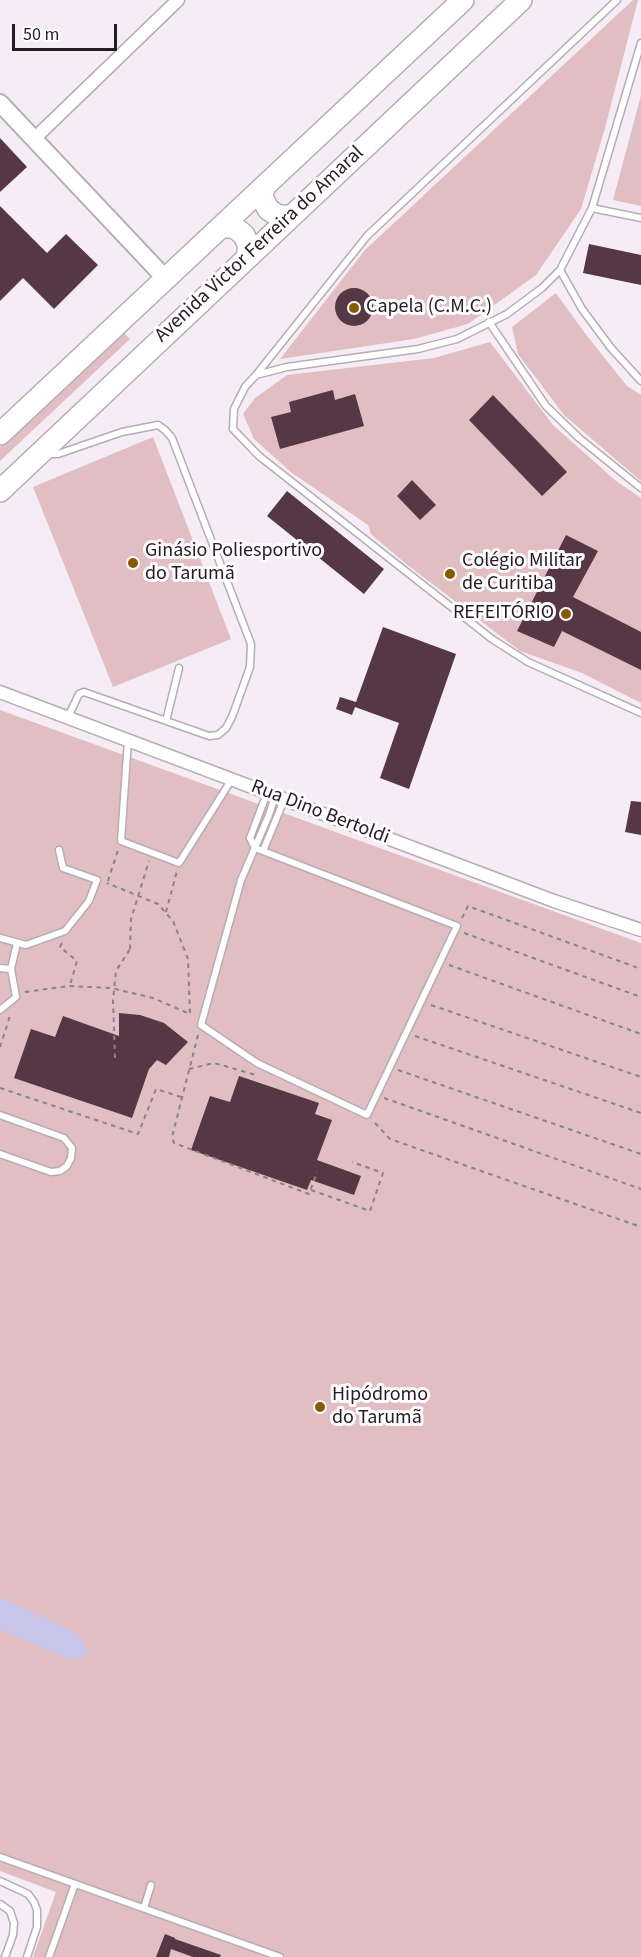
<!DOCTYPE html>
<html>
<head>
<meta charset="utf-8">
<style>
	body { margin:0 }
	#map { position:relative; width:641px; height:1957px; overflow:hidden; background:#f6ecf5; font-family:"Source Sans 3",sans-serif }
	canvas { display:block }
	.scale { position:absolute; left:12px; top:24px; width:105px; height:27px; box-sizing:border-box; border:3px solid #221e21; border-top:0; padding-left:8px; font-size:18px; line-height:21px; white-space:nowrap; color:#221e21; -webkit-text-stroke:4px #fefcfe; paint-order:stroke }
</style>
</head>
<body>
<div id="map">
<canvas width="641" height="1957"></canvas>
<div class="scale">50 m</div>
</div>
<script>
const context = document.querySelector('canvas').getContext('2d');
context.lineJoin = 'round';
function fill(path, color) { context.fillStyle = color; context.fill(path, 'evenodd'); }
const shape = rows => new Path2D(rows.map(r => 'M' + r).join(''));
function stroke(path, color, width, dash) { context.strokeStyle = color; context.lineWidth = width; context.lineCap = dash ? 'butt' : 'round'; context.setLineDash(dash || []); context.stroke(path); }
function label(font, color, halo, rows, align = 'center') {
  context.font = font + ' "Source Sans 3",sans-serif'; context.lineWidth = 6; context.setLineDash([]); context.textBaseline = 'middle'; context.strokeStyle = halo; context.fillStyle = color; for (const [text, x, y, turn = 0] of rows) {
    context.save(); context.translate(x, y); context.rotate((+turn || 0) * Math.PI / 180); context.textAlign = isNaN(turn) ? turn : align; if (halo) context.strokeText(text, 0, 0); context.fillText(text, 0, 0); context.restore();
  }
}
fill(shape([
	[633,0,638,0,605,128,581,209,536,275,468,324,414,339,280,359,365,250],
	[641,95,641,206,613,200],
	[556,293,584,332,627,386,641,395,641,481,564,415,518,354,512,327],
	[124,333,130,339,0,461,0,447],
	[490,342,553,425,616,481,641,498,641,703,582,673,520,651,405,563,371,534,368,525,292,473,254,439,243,414,255,398,287,375,434,358],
	[153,437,231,639,113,687,33,487],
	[0,710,641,943,641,1957,33,1957,56,1892,0,1871]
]), '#e0bec1');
fill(shape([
	[0,1597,74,1632,84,1642,87,1652,86,1657,77,1660,65,1658,0,1629]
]), '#c7c5e8');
fill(shape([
	[0,138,27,167,0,192],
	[0,206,47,253,66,234,98,265,54,309,23,278,0,301],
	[589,244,641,255,641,285,583,273],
	'335 307a19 19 0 1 1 38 0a19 19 0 1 1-38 0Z',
	[333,390,335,400,355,394,364,426,280,449,271,417,291,412,289,402],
	[493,395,567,472,542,496,469,420],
	[412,480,436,505,420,520,397,496],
	[287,491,384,569,364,594,267,516],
	[566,535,598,551,573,597,641,632,641,670,562,631,554,647,517,631],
	[383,627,456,654,409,789,380,778,399,723,355,707,352,715,336,709,340,697,356,702],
	[631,801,641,802,641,835,625,832],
	[119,1013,140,1015,164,1023,188,1042,166,1065,157,1060,149,1069,132,1118,14,1078,31,1029,55,1037,63,1016,119,1036],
	[239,1076,319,1103,315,1114,332,1120,317,1160,361,1176,354,1195,311,1180,307,1190,191,1150,210,1096,230,1102],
	[165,1934,175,1938,175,1939,221,1955,220,1957,193,1957,171,1949,169,1957,156,1957]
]), '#553745');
const lane = shape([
	[641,43,592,208,560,270,542,288,507,314,457,339,418,349,287,367,256,375,245,387,234,409,233,429,259,456,492,639,528,662,641,713],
	[592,208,641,218],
	[560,270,582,309,611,348,641,381],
	[489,322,546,406,579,438,641,488],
	[256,375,367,236,617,0],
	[49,454,58,454,122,432,158,425,165,430,172,438,251,644,250,667,232,717,226,728,218,735,209,736,84,692,79,694,68,717],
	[166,721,179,668],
	[128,740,121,841,179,863,232,779],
	[267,793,250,838,255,848,263,851,284,800],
	[263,851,457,926,367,1115,257,1063,201,1025,241,880,269,815,275,796],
	[0,938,26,945,65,931,89,901,97,880,63,868,59,850],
	[0,968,11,969],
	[0,1010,16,997,11,969,17,943],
	[0,1115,64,1138,72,1148,71,1158,67,1166,60,1171,51,1172,0,1154],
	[0,1857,280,1957],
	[0,1881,28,1894,34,1902,37,1910,37,1927,27,1957],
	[0,1904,10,1911,14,1923,13,1935,5,1957],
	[144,1908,151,1885],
	[49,1957,75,1884]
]);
const street = shape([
	[34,139,178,0],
	[0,692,554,901,641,930]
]);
const secondary = shape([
	[0,103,166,279]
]);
const highway = shape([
	[264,187,262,197,268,209,278,216,291,216],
	[221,227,234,227,244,235,249,246,247,258],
	[0,434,463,0],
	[0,491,521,0]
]);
stroke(lane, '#b6acb5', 9);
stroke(street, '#b6acb5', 15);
stroke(secondary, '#b6acb5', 20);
stroke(highway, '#b6acb5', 24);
stroke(shape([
	[108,881,118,850],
	[166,912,177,871],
	[462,918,468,906,641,969],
	[464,933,641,997],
	[62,943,60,947,77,961,70,985],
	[130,949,131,919,149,861],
	[449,965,641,1034],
	[25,992,69,986,111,988,153,998,190,1014,188,959,173,921,158,904,107,883],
	[431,1005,641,1077],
	[198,1035,172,1137,174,1143,309,1194,317,1172],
	[415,1036,641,1113],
	[0,1047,10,1016],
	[189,1069,214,1063,256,1075],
	[398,1070,641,1154],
	[0,1088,138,1134,156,1089,181,1097],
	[384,1098,641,1189],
	[375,1123,390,1139,641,1227],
	[311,1190,370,1211,383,1173,352,1162]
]), '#898288', 2, [4.5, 4.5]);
stroke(lane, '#fff', 6);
stroke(street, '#fff', 12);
stroke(secondary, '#fff', 16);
stroke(highway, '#fff', 21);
stroke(shape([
	[115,1058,113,1000,116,971,130,949]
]), '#898288', 2, [4.5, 4.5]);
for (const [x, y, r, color] of [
	[354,308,6,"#895900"],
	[133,563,6,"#895900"],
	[450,574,6,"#895900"],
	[566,614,6,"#895900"],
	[320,1407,6,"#895900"]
]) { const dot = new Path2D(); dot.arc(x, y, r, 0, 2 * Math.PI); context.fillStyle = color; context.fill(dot); stroke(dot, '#fefcfe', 2); }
label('20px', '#221e21', '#fefcfe', [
	["Avenida Victor Ferreira do Amaral",260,245,-43],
	["Rua Dino Bertoldi",320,813,21]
]);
label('20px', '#221e21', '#fefcfe', [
	["Capela (C.M.C.)",366,308],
	["Ginásio Poliesportivo",145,552],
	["do Tarumã",145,575],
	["Colégio Militar",462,562],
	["de Curitiba",462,585],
	["REFEITÓRIO",554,614,"right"],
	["Hipódromo",332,1396],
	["do Tarumã",332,1419]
], 'left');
</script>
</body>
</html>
